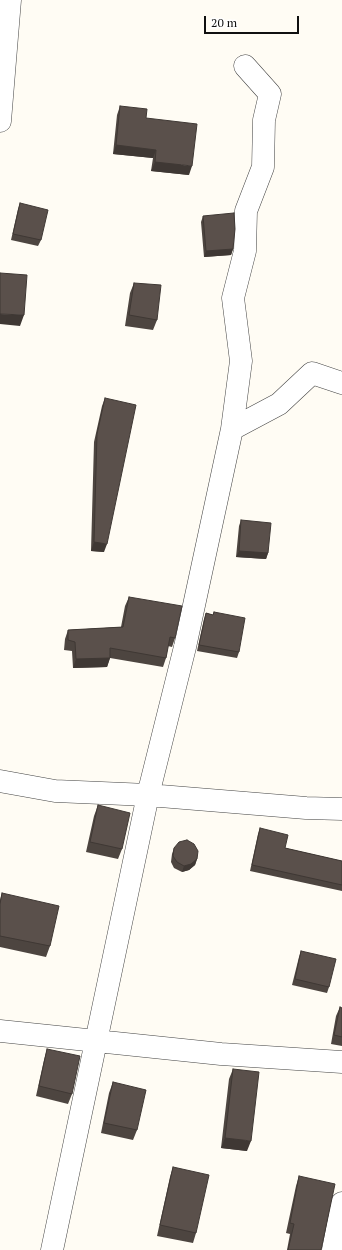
<!DOCTYPE html>
<html>
<head>
<meta charset="utf-8">
<style>
	body { margin:0 }
	#map { position:relative; width:342px; height:1250px; overflow:hidden; background:#fffcf4; font-family:"PT Serif",serif }
	canvas { display:block }
	.scale { position:absolute; left:204px; top:16px; width:95px; height:18px; box-sizing:border-box; border:2px solid #101010; border-top:0; padding-left:5px; font-size:12px; line-height:14px; white-space:nowrap; color:#101010; -webkit-text-stroke:3px #fff; paint-order:stroke }
</style>
</head>
<body>
<div id="map">
<canvas width="342" height="1250"></canvas>
<div class="scale">20 m</div>
</div>
<script>
const context = document.querySelector('canvas').getContext('2d');
context.lineJoin = 'round';
const shape = rows => new Path2D(rows.map(r => 'M' + r).join(''));
function stroke(path, color, width, dash) { context.strokeStyle = color; context.lineWidth = width; context.lineCap = dash ? 'butt' : 'round'; context.setLineDash(dash || []); context.stroke(path); }
function fill(path, color) { context.fillStyle = color; context.fill(path, 'evenodd'); }
const minor = shape([
	[0,121,10,0],
	[232,429,279,404,312,373,342,383],
	[0,781,55,791,148,795,306,808,342,809],
	[0,1031,221,1054,342,1062],
	[52,1250,148,795,185,647,232,429,241,361,233,298,245,251,246,211,263,167,264,120,270,94,245,66],
	[333,1250,342,1203]
]);
stroke(minor, '#434343', 23);
stroke(minor, '#fff', 22);
fill(shape([
	[120,106,146,118,189,175,151,171,153,158,113,154,117,115],
	[20,203,41,240,38,246,11,240,18,209],
	[203,216,233,249,231,255,204,257,201,222],
	[134,283,157,320,153,330,125,326,130,293],
	[105,398,104,552,91,551,94,442,102,406],
	[241,520,268,553,266,559,236,557,239,526],
	[129,597,175,638,172,647,168,646,166,658,163,667,110,658,107,667,73,668,72,651,64,650,65,639,68,630,121,627,125,606],
	[214,612,239,652,237,658,197,651,204,619,206,613,213,615],
	[98,805,122,849,118,859,86,852,94,816],
	[260,828,285,848,342,861,342,891,250,871,258,834],
	[174,848,197,859,195,865,189,870,182,872,174,868,171,862,172,854],
	[2,893,50,946,46,957,0,947,0,900],
	[301,951,329,987,327,993,292,985,299,957],
	[340,1007,342,1008,342,1046,331,1044,336,1016],
	[47,1049,72,1094,68,1104,36,1096,44,1060],
	[233,1069,247,1151,221,1148,229,1079],
	[113,1082,137,1130,133,1140,101,1133,109,1093],
	[173,1167,196,1233,193,1243,157,1236,170,1177],
	[299,1176,321,1250,287,1250,290,1234,286,1233,296,1186]
]), '#4d4540');
fill(shape([
	[116,145,156,150,153,158,113,154],
	[155,162,192,166,189,175,151,171],
	[233,249,231,255,204,257,206,251],
	[0,314,24,315,20,326,0,324],
	[94,542,107,544,104,552,91,551],
	[239,551,268,553,266,559,236,557],
	[110,658,107,667,73,668,76,659],
	[197,859,195,865,189,870,182,872,184,866],
	[225,1138,251,1141,247,1151,221,1148]
]), '#3f3834');
const building = shape([
	[120,106,147,109,146,118,197,124,192,166,155,162,156,150,116,145,120,106],
	[20,203,48,210,41,240,13,234,20,203],
	[234,213,235,229,233,249,206,251,203,216,234,213],
	[0,273,27,275,24,315,0,314,0,273],
	[134,283,161,285,157,320,129,315,134,283],
	[105,398,136,405,107,544,94,542,97,434,105,398],
	[241,520,271,523,268,553,239,551,241,520],
	[129,597,182,606,175,638,170,637,166,658,110,648,110,658,76,659,75,642,68,640,68,630,123,627,129,597],
	[214,612,245,618,239,652,199,645,206,613,213,615,214,612],
	[98,805,130,813,122,849,90,842,98,805],
	[260,828,288,835,285,848,342,861,342,885,252,865,260,828],
	[187,840,194,844,198,851,197,859,191,864,184,866,177,862,173,856,174,848,179,842,187,840],
	[2,893,59,906,50,946,0,936,0,904,2,893],
	[301,951,336,959,329,987,295,979,301,951],
	[340,1007,342,1008,342,1037,334,1035,340,1007],
	[47,1049,80,1056,72,1094,39,1086,47,1049],
	[233,1069,259,1072,251,1141,225,1138,233,1069],
	[113,1082,146,1090,137,1130,104,1123,113,1082],
	[173,1167,209,1175,196,1233,160,1225,173,1167],
	[299,1176,335,1184,321,1250,288,1250,294,1224,290,1223,299,1176]
]);
fill(building, '#5a504b');
stroke(building, '#3f3834', 1);
</script>
</body>
</html>
